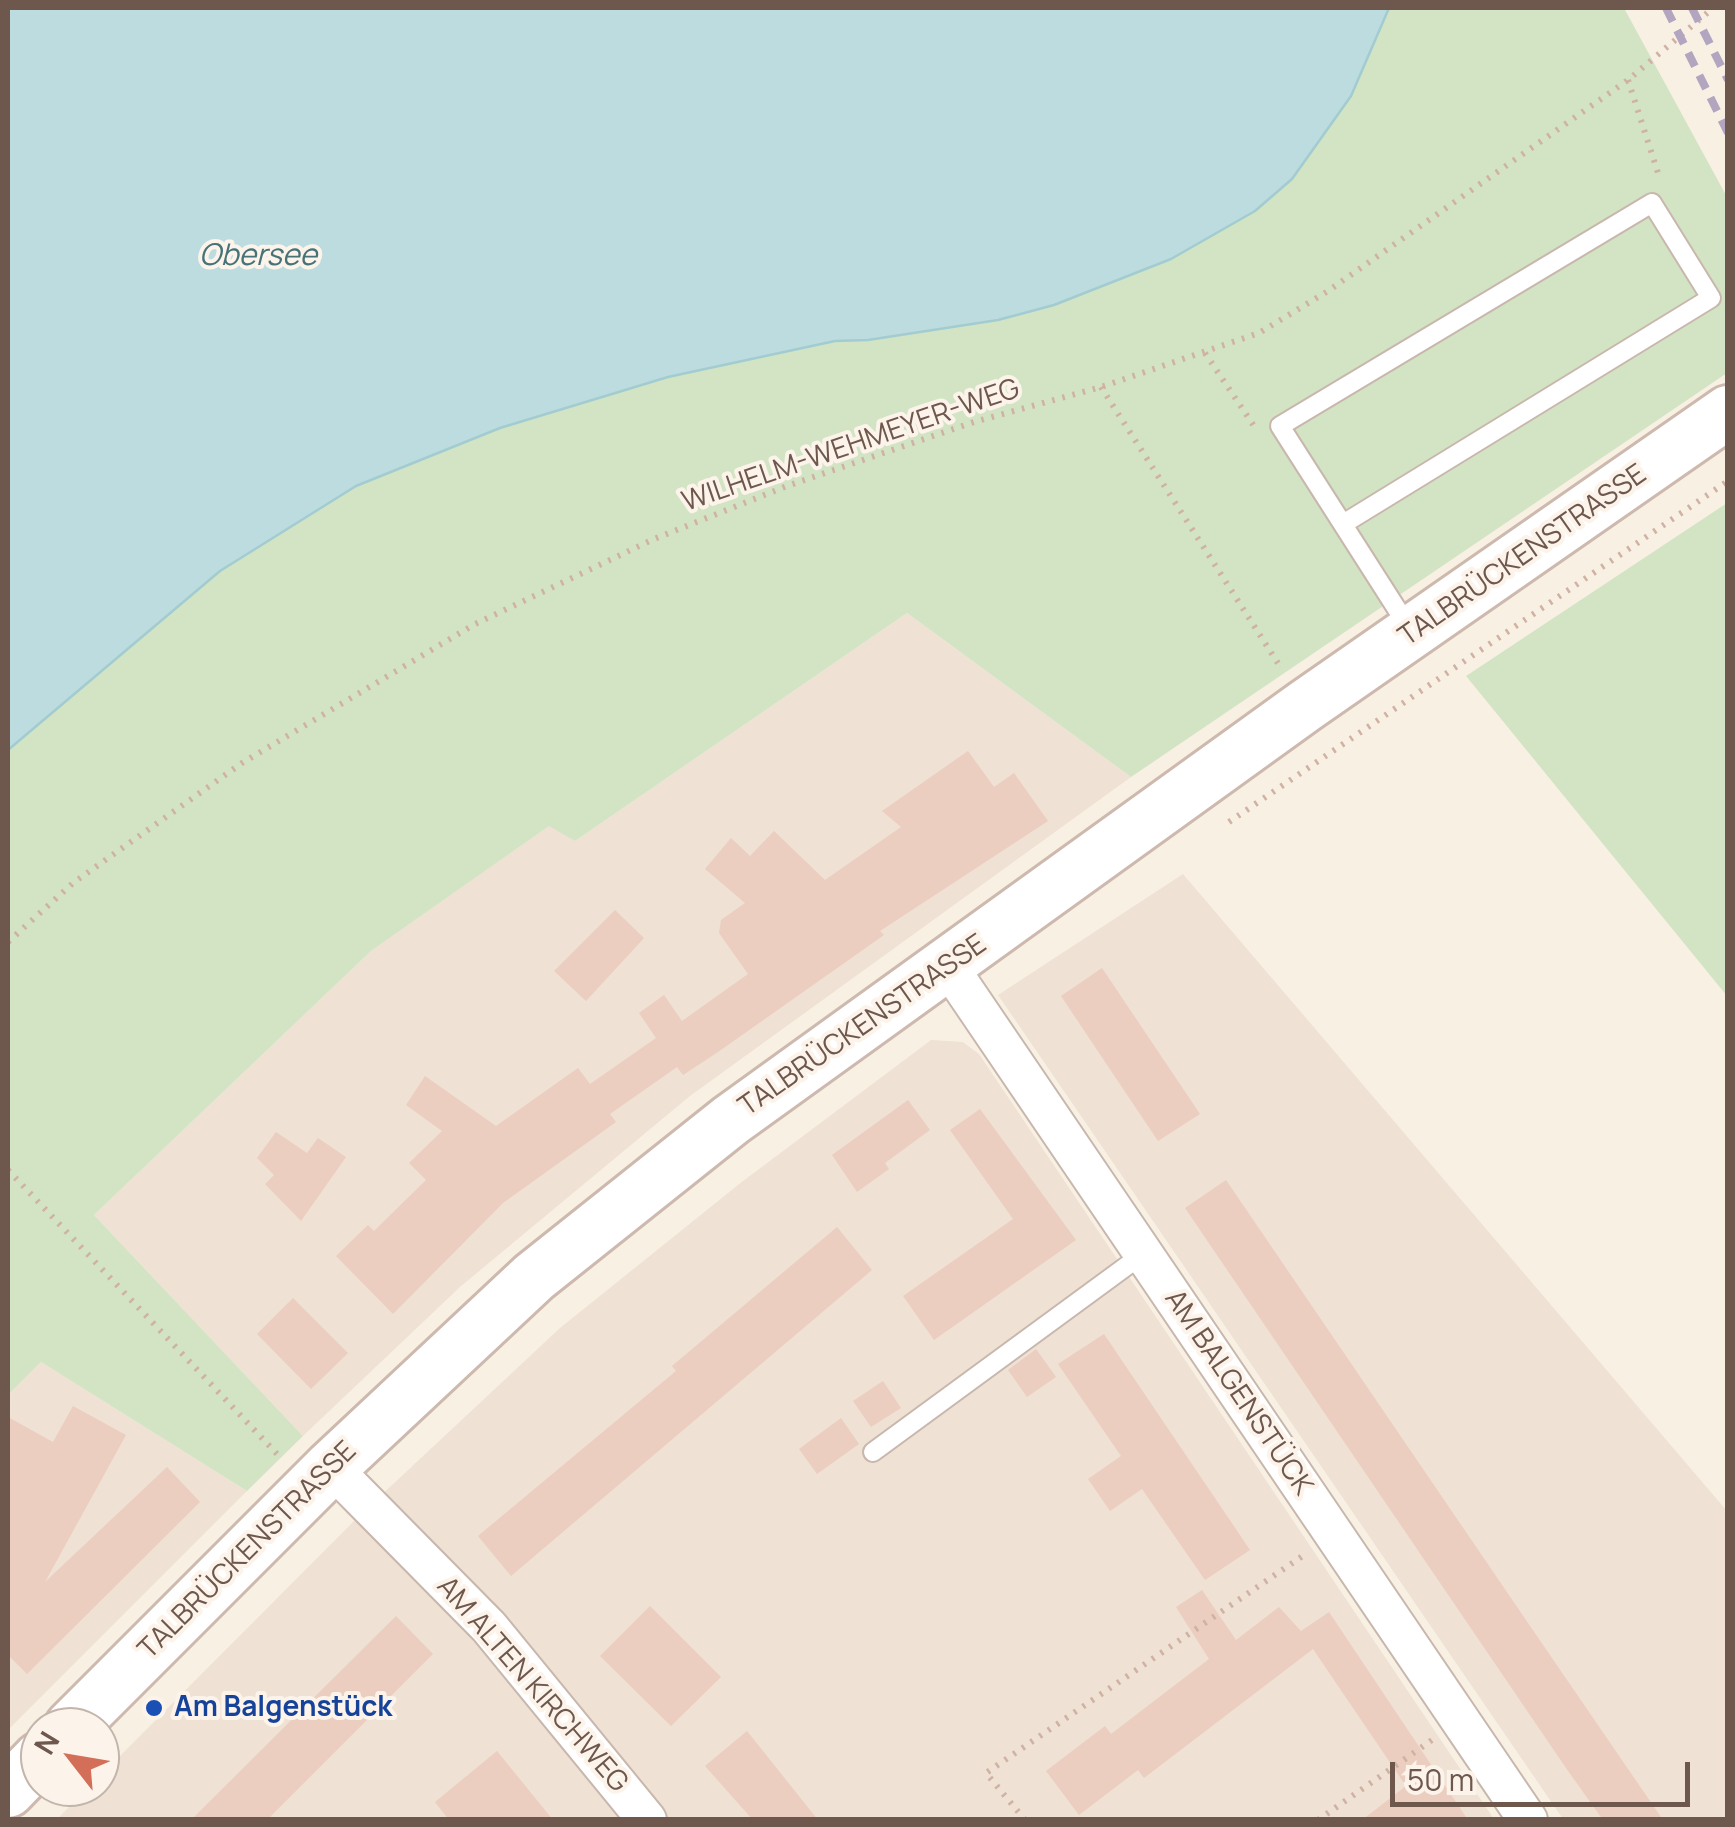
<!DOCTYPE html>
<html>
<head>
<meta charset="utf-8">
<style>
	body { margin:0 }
	#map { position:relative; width:1735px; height:1827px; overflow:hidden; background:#f9f0e4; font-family:Manrope,sans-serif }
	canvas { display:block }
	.frame { position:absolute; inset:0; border:10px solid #6e574d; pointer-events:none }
	.north { position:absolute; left:20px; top:1707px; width:100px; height:100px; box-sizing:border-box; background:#fcf4ea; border:2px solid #c3b5ab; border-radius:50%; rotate:301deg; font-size:28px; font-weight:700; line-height:40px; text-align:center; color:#6e574d }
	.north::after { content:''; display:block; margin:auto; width:35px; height:45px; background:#d36e59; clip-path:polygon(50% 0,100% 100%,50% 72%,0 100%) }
	.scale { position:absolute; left:1390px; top:1762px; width:300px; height:45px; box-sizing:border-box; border:5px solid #6e574d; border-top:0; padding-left:12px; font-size:30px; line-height:35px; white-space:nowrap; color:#6e574d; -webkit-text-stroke:8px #fcf4ea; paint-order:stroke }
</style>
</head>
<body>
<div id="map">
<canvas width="1735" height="1827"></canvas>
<div class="frame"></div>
<div class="north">N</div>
<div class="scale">50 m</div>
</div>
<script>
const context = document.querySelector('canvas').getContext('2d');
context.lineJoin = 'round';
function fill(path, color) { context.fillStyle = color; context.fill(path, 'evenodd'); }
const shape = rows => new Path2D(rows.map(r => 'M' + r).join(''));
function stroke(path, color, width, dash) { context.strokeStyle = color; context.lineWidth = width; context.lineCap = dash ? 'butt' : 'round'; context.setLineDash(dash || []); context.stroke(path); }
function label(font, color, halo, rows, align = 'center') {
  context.font = font + ' Manrope,sans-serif'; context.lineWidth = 8; context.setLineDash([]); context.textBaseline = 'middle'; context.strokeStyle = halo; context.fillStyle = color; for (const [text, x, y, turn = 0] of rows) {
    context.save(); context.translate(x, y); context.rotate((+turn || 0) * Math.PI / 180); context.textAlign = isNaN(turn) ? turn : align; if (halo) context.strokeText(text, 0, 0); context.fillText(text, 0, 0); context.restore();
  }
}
fill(shape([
	[907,613,1131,777,690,1096,460,1287,303,1436,94,1215,371,951,550,825,575,841],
	[1183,874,1727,1511,1727,1819,1563,1819,998,995],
	[931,1040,963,1042,979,1054,1494,1819,56,1820,89,1787,100,1787,100,1776,360,1515,560,1328,743,1181],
	[41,1362,247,1491,8,1730,8,1395]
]), '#efe1d4');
fill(shape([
	[1389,8,1624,8,1727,197,1727,373,1131,777,907,613,575,841,549,826,371,951,94,1215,303,1436,247,1491,41,1362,8,1395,8,750,220,571,356,486,500,428,668,377,835,341,868,340,998,320,1054,305,1171,259,1255,211,1292,179,1351,96],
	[1727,503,1727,996,1466,676]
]), '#d3e4c5');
const water = shape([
	[8,8,1389,8,1351,96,1292,179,1255,211,1171,259,1054,305,998,320,868,340,835,341,668,377,500,428,356,486,220,571,8,750,8,8]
]);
fill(water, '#bcdce0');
stroke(water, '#a3ccd0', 2.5);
fill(shape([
	[968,751,994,787,1014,773,1048,821,880,931,884,935,718,1052,683,1075,677,1067,610,1114,616,1122,503,1203,393,1314,336,1256,368,1225,374,1231,426,1180,409,1163,442,1131,406,1105,425,1076,496,1126,578,1068,590,1084,656,1038,639,1013,664,995,682,1021,748,974,719,933,721,920,745,903,705,869,731,838,750,856,774,831,825,880,901,827,882,811],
	[615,910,644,938,586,1001,554,971],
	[1102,968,1200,1114,1158,1141,1061,996],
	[908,1100,930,1130,885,1163,889,1169,857,1192,832,1155],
	[980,1109,1076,1240,934,1340,903,1296,1013,1219,950,1130],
	[276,1132,307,1153,318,1138,346,1157,301,1221,265,1184,274,1175,257,1158],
	[1226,1180,1528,1623,1663,1820,1603,1820,1566,1768,1185,1208],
	[837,1227,872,1270,511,1576,478,1536,676,1371,672,1366],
	[293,1298,348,1353,311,1389,257,1334],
	[1104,1334,1250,1550,1205,1580,1142,1489,1110,1511,1088,1479,1121,1456,1058,1364],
	[1036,1349,1056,1377,1027,1397,1008,1370],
	[883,1381,901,1408,871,1427,853,1401],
	[73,1406,126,1435,45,1582,167,1467,200,1502,27,1674,8,1655,8,1417,53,1442],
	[841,1418,859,1444,817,1474,799,1449],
	[1202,1590,1236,1640,1279,1607,1301,1631,1329,1612,1468,1820,1362,1820,1406,1786,1313,1649,1144,1778,1138,1770,1079,1815,1046,1771,1105,1726,1111,1734,1209,1659,1176,1607],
	[650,1606,721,1677,671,1726,600,1656],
	[396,1616,433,1654,267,1820,191,1820],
	[747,1731,818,1820,753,1820,705,1766],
	[497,1751,553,1820,449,1820,435,1802]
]), '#ebcec0');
const lane = shape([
	[1343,524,1711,298,1652,203,1280,426,1409,628],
	[873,1452,1143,1254]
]);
const street = shape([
	[948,966,1528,1820],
	[331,1467,489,1627,647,1820]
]);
const secondary = shape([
	[71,1727,331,1467,534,1277,731,1120,1305,706,1728,412],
	[8,1791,40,1758]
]);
stroke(lane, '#c8b7ac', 22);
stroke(street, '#c8b7ac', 42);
stroke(secondary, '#cdb9ad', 58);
stroke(shape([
	[1628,80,1660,179],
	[1205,353,1254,426],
	[1101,387,1281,668],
	[1229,822,1728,481],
	[8,942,73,883,242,763,475,624,654,539,787,486,974,422,1101,387,1259,333,1328,291,1628,80,1713,8],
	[8,1170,279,1456],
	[1025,1820,986,1773,1304,1555],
	[1318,1820,1432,1740]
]), '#cfb2a3', 6, [2.5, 8]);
stroke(lane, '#fff', 18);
stroke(street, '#fff', 38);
stroke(secondary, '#fff', 52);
stroke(shape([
	[1666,8,1728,133],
	[1692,8,1728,80]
]), '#b2a5c0', 8, [15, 10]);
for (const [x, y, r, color] of [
	[154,1708,10,"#1a4fb4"]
]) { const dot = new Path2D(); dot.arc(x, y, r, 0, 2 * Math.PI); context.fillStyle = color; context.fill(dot); stroke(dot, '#fcf4ea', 4); }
label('28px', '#6e574d', '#fcf4ea', [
	["WILHELM-WEHMEYER-WEG",851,446,-19],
	["TALBRÜCKENSTRASSE",1523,556,-35],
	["TALBRÜCKENSTRASSE",863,1026,-35],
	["AM BALGENSTÜCK",1238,1393,56],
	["TALBRÜCKENSTRASSE",248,1551,-45],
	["AM ALTEN KIRCHWEG",532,1685,49]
]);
label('bold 28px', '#164399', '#fcf4ea', [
	["Am Balgenstück",174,1708]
], 'left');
label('italic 30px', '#477378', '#fcf4ea', [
	["Obersee",258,257]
]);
</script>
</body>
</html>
